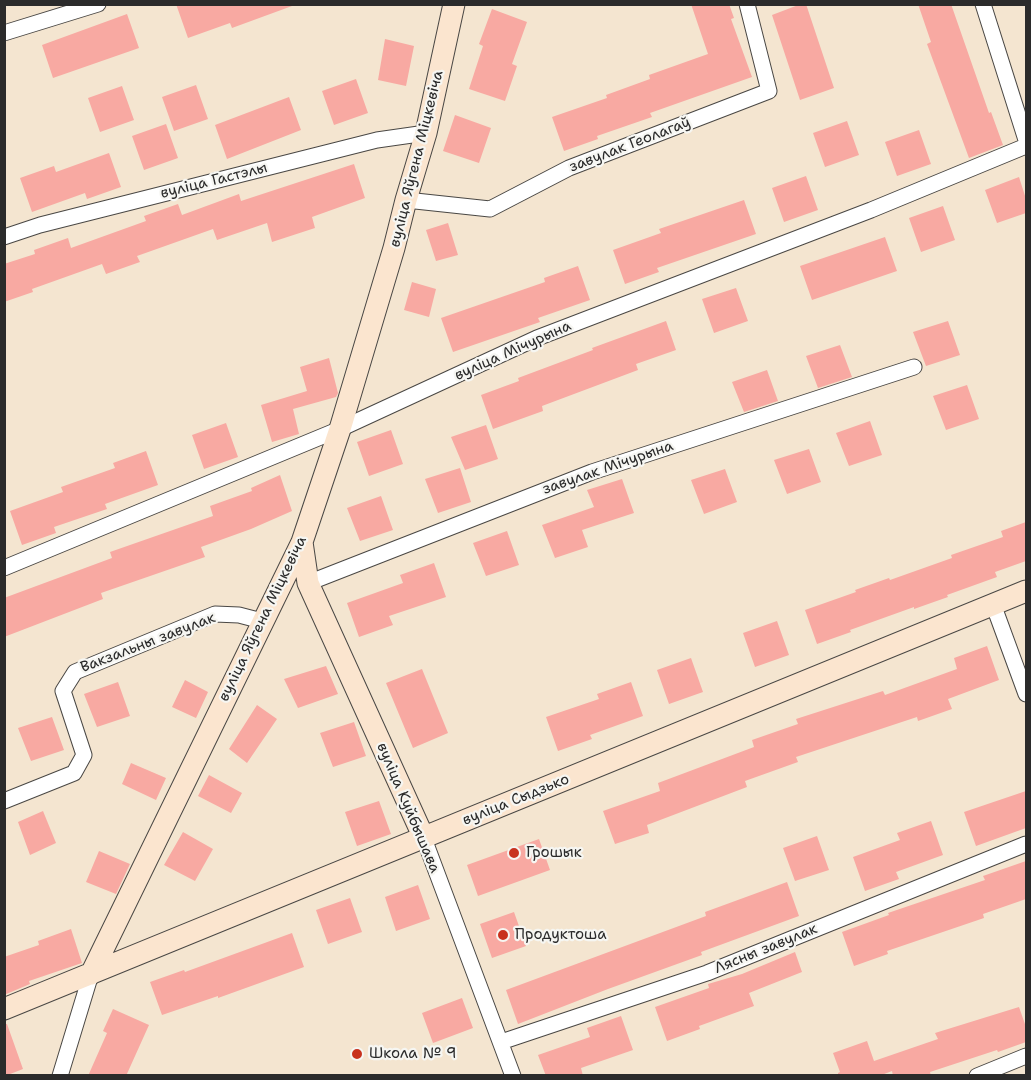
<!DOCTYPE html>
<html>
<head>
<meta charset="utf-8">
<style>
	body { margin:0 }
	#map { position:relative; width:1031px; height:1080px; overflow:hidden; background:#f4e5d0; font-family:"Shantell Sans",sans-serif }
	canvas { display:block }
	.frame { position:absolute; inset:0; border:6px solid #2b2b2b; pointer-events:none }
</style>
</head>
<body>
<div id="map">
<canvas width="1031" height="1080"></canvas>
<div class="frame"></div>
</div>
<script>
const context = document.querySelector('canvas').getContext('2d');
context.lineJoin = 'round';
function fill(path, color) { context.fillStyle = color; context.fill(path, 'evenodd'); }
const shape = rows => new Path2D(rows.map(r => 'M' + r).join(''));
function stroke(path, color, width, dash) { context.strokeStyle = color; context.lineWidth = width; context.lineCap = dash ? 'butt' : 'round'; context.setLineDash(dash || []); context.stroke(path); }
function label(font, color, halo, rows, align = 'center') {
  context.font = font + ' "Shantell Sans",sans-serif'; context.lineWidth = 4.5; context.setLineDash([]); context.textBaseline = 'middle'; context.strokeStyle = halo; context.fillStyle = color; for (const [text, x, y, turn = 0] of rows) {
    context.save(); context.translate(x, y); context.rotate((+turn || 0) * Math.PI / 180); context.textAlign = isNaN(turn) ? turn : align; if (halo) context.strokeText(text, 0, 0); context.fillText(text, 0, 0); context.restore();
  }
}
fill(shape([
	[176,4,291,4,292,6,232,28,230,23,188,38],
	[691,4,729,4,734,18,731,19,752,77,650,113,652,117,597,136,598,139,564,151,552,117,607,98,606,95,650,79,649,75,708,54],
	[801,4,806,4,834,88,800,100,772,15],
	[918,4,951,4,989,113,991,112,1003,145,969,158,927,44,931,42],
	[492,9,527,22,512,64,517,66,505,101,469,89,483,46,479,44],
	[127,14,139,48,53,78,42,45],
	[385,39,414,46,406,86,378,80],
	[356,79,368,113,334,125,322,91],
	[196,85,208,119,174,131,162,97],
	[122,86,134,120,100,132,88,98],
	[289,97,301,130,227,159,215,125],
	[455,115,491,128,479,163,443,151],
	[847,121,859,155,825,167,813,133],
	[166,124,178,158,144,170,132,136],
	[919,130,931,164,897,176,885,142],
	[109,153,121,187,87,199,85,193,32,212,20,178,54,166,56,172],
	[354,164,365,198,312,217,315,228,272,242,267,223,217,240,213,229,137,256,140,262,106,274,102,264,32,289,33,292,4,302,4,264,35,254,34,250,68,238,71,248,146,221,144,216,178,204,182,215,239,194,241,201],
	[806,176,818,210,784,222,772,188],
	[1019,177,1026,199,1026,213,997,223,985,190],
	[744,200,756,234,657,268,659,272,625,284,613,250,661,233,659,229],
	[943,206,955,240,921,252,909,218],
	[448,223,458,255,436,261,426,230],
	[885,237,897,271,812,300,800,266],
	[578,266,590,300,538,318,540,322,453,352,441,318,545,282,544,278],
	[412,282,436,289,429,317,404,310],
	[736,288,748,321,714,333,702,299],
	[666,321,676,350,636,364,638,370,542,406,543,411,493,429,481,395,519,381,518,378,593,350,592,348],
	[948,321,960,355,926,366,913,332],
	[840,345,852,377,818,388,806,356],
	[329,358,338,393,336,397,293,409,299,434,272,442,261,405,307,391,300,367],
	[767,370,778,401,744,412,732,382],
	[967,385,979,419,946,430,933,396],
	[870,421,882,455,849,466,836,433],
	[226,423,238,457,204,469,192,435],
	[486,425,498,459,465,470,451,437],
	[391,430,403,464,369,476,357,442],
	[809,449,821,482,787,494,774,460],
	[146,451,158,485,105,504,107,509,54,527,56,533,22,545,10,511,63,492,61,487,115,468,113,463],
	[460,468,471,502,438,513,425,479],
	[725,469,737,502,704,514,691,480],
	[280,475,292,511,251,529,201,547,205,557,101,593,103,599,4,637,4,598,112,558,110,552,213,516,210,506,252,491,251,488],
	[622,479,634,513,582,530,588,547,555,558,542,525,594,507,587,490],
	[381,496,393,530,360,541,347,508],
	[1026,522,1026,561,995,572,997,577,947,595,948,597,914,609,914,607,850,630,851,632,817,644,805,610,856,592,855,590,889,578,890,580,952,558,951,555,1003,537,1001,531],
	[507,531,519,565,486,576,473,543],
	[434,563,446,597,389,616,393,625,359,637,347,603,403,583,400,575],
	[777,621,789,655,755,667,743,633],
	[987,646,999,680,948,699,952,709,918,721,917,717,796,757,798,762,745,781,747,787,647,825,649,833,615,844,603,811,660,791,658,783,754,747,752,740,798,724,796,719,883,691,885,695,957,669,954,658],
	[691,658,703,692,669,704,657,670],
	[326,666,338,694,298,708,284,679],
	[422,669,448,733,413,748,386,683],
	[185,680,208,692,196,718,172,707],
	[118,682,130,716,97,727,84,694],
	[631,682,643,716,590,735,592,739,558,751,546,717,599,699,597,694],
	[257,705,277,719,247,763,229,749],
	[52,717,64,750,31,761,18,728],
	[354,722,366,756,333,767,320,733],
	[131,763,166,778,156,800,122,784],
	[209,775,242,793,231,813,198,796],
	[1026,791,1026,828,976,846,964,812],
	[379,801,391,834,357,846,345,812],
	[43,811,56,843,30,855,18,822],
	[931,821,943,855,896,872,899,879,865,891,853,857,900,840,897,833],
	[183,832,213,849,195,881,164,865],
	[817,836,829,870,795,881,783,848],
	[539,839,550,870,478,896,467,865],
	[99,851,130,864,116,894,86,882],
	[1026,861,1026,899,983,914,984,918,887,951,888,954,854,966,842,932,889,915,888,913,985,880,983,876],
	[787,882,799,916,701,952,702,955,608,989,518,1024,506,990,706,916,705,912],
	[418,885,430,919,396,931,385,897],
	[350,898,362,932,328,944,316,910],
	[514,912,526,946,492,958,480,924],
	[71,929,82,963,29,981,30,984,4,995,4,957,39,945,38,941],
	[292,933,304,967,218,998,218,996,162,1015,150,982,184,970,185,972],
	[795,952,802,972,749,993,754,1006,699,1026,700,1029,667,1041,655,1007,709,988,708,984,742,974],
	[462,998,473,1028,433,1043,422,1013],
	[1019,1007,1026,1027,1026,1042,998,1052,997,1050,930,1072,931,1076,893,1076,892,1071,879,1076,838,1076,838,1073,840,1072,833,1053,867,1041,874,1061,938,1039,935,1033],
	[113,1009,149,1025,126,1076,88,1076,107,1033,103,1031],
	[621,1016,633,1050,581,1068,583,1076,546,1076,538,1055,590,1037,587,1028],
	[4,1024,7,1024,23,1069,5,1076]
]), '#f8a9a2');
const street = shape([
	[983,4,1026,140],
	[4,33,98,4],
	[406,200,490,209,569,168,769,91,747,4],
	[4,237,40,225,377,140,426,133],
	[4,568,340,429,537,338,871,210,1026,146],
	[308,583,592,472,914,367],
	[993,604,1026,694],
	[4,801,74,773,84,755,63,691,75,672,215,614,239,615,262,621],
	[423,836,513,1076],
	[501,1042,707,973,1026,844],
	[60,1076,91,974],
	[977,1076,1026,1056]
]);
const secondary = shape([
	[302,542,308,583,423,836],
	[91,974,302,542,340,429,394,248,406,200,426,133,454,4],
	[4,1009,1026,591]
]);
stroke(street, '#494744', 17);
stroke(secondary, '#494744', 23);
stroke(street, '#fff', 15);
stroke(secondary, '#fbe5cf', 21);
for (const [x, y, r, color] of [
	[514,853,6,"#c8321e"],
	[503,935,6,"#c8321e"],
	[357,1054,6,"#c8321e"]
]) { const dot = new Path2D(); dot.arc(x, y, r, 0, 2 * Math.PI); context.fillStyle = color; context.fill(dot); stroke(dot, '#f6f6f2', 2); }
label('15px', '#2b2b2b', '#f6f6f2', [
	["завулак Геолагаў",630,145,-21],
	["вуліца Яўгена Міцкевіча",417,159,-76],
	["вуліца Гастэлы",214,181,-14],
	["вуліца Мічурына",513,351,-24],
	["завулак Мічурына",608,468,-19],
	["вуліца Яўгена Міцкевіча",263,619,-64],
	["Вакзальны завулак",148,643,-21],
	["вуліца Сыдзько",516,800,-22],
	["вуліца Куйбышава",408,808,67],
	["Лясны завулак",766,949,-22]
]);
label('15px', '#2b2b2b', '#f6f6f2', [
	["Грошык",526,853],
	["Продуктоша",515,935],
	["Школа № 9",369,1054]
], 'left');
</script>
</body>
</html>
